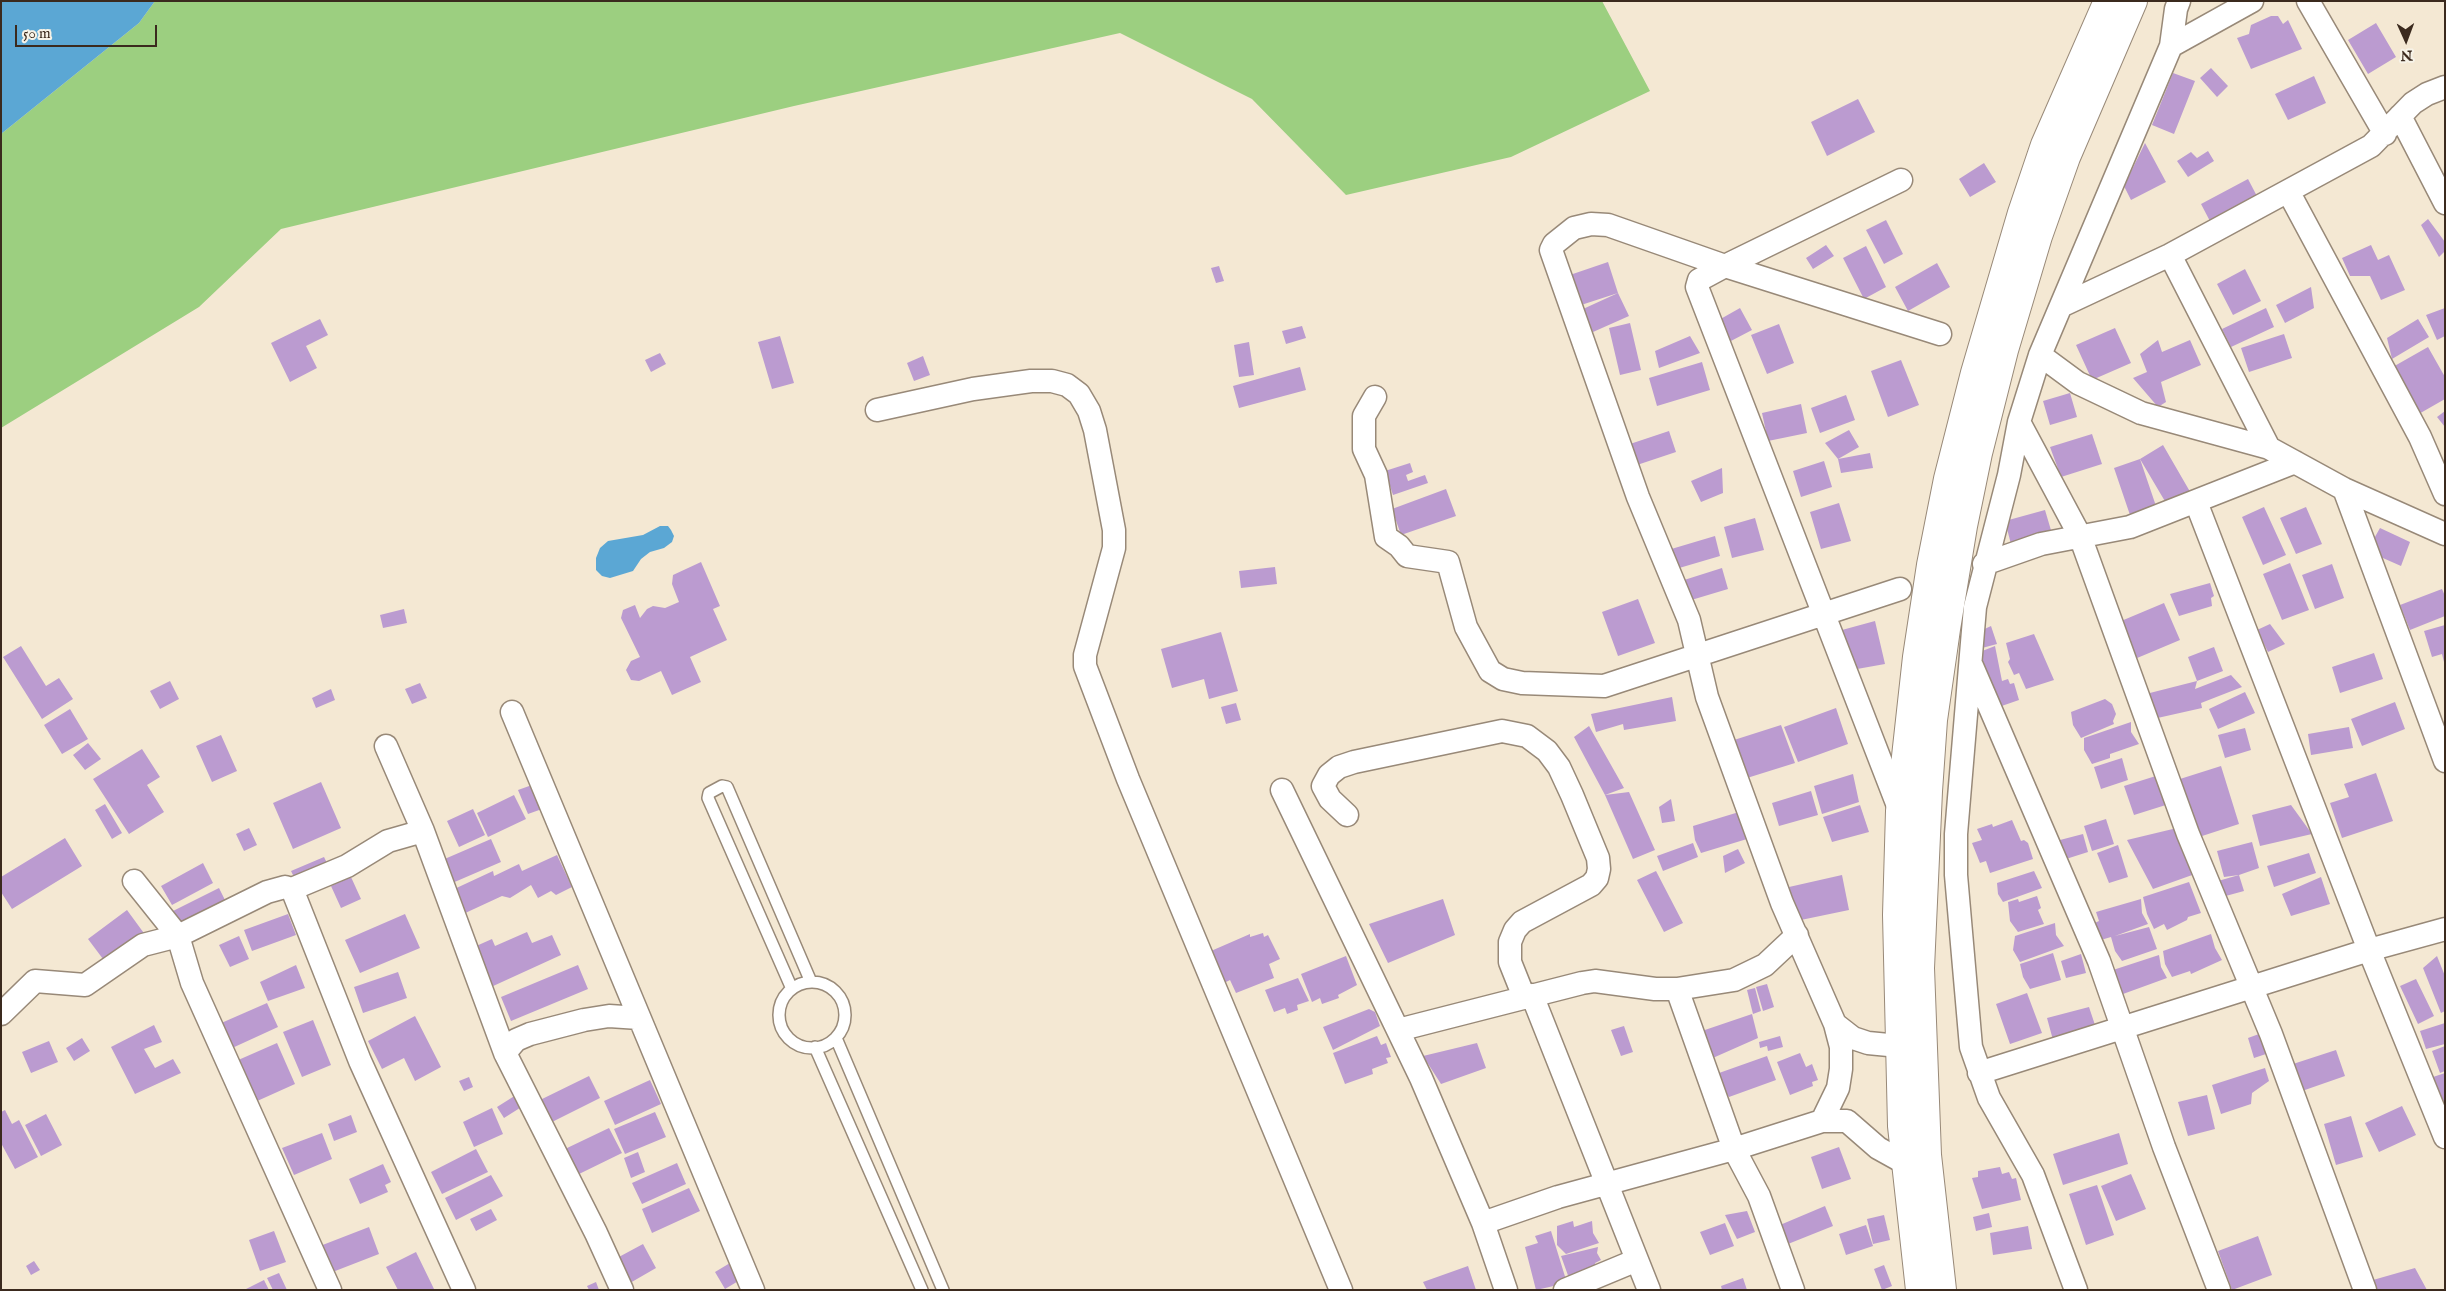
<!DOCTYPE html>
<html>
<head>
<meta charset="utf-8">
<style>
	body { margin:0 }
	#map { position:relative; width:2446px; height:1291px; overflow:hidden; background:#f4e8d3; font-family:"IM FELL English",serif }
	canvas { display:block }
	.frame { position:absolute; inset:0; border:2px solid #3b2a1e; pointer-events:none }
	.north { position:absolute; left:2381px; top:15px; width:50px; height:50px; -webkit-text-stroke:4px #f7f3e8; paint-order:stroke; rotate:178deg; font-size:14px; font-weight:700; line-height:20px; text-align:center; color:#3b2a1e }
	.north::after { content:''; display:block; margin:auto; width:18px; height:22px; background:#3b2a1e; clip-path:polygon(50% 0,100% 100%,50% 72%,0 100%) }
	.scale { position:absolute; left:15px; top:25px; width:142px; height:22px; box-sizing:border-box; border:2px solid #3b2a1e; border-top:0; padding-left:6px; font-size:15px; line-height:18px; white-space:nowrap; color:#3b2a1e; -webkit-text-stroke:4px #f7f3e8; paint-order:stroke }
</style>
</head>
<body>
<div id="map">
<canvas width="2446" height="1291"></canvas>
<div class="frame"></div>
<div class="north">N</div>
<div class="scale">50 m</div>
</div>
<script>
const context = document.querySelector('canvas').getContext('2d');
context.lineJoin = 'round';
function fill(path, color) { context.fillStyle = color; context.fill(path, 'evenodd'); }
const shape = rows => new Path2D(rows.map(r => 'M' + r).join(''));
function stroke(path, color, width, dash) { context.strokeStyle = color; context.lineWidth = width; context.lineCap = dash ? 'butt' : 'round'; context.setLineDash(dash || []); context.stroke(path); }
fill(shape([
	[155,1,1602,1,1650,91,1511,157,1346,195,1252,99,1120,33,794,106,281,229,199,307,1,428,1,134,139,23]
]), '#9ccf80');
fill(shape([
	[1,1,155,1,139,23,1,134],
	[660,526,668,526,671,530,674,536,672,542,664,548,650,552,641,559,633,571,610,578,602,576,596,570,596,558,600,548,608,541,643,535]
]), '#5ba7d4');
fill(shape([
	[2271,16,2278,16,2283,24,2288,20,2302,49,2251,69,2237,38,2249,34,2251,25],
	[2376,23,2396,57,2368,74,2348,40],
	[2211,68,2228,86,2217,97,2200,78],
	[2173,73,2195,81,2174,134,2152,125],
	[2314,76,2326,103,2288,120,2275,94],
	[1858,99,1875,132,1827,156,1811,122],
	[2145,143,2166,182,2131,200,2124,186],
	[2208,151,2214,161,2188,177,2177,161,2191,152,2197,158],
	[1984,163,1996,182,1970,197,1959,179],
	[2248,179,2259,200,2212,225,2201,204],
	[2428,219,2445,242,2445,251,2439,257,2421,225],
	[1886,220,1903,254,1884,264,1866,230],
	[1826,245,1834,256,1813,269,1806,258],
	[2371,245,2378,260,2389,255,2405,290,2381,300,2370,276,2350,276,2342,258],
	[1866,246,1886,287,1864,299,1843,258],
	[1608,262,1618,293,1629,316,1593,332,1583,309,1618,293,1575,307,1564,277],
	[1937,263,1950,287,1908,311,1895,287],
	[1219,266,1224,281,1216,283,1211,268],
	[2245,269,2261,301,2233,315,2217,284],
	[2311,287,2314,308,2285,323,2276,305],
	[1740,308,1752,330,1729,342,1717,321],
	[2266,308,2274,327,2231,347,2222,329],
	[2445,308,2445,336,2437,340,2426,315],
	[320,319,328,335,306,346,317,368,290,382,271,343],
	[2418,319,2429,337,2392,359,2387,338],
	[1630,323,1641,370,1620,375,1609,328],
	[1779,324,1794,363,1767,374,1751,335],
	[1302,326,1306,338,1286,344,1282,331],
	[2115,328,2131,363,2092,380,2076,345],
	[2284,334,2292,358,2249,372,2241,348],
	[780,336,794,383,772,389,758,342],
	[1690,336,1700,353,1659,368,1655,351],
	[2158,340,2162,352,2190,340,2201,365,2161,382,2166,402,2158,407,2133,378,2147,372,2140,354],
	[1249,342,1254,375,1239,377,1234,345],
	[2428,347,2445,377,2445,399,2417,415,2391,368],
	[660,353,666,364,651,372,645,360],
	[923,356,930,375,914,381,907,363],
	[1901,360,1919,405,1888,417,1871,371],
	[1702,362,1710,390,1657,406,1649,378],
	[1300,367,1306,390,1239,408,1233,386],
	[2070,393,2077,417,2050,425,2043,401],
	[1846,395,1855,420,1820,433,1811,408],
	[1801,404,1807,433,1768,441,1762,413],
	[2445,411,2445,427,2437,417],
	[1849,430,1859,447,1838,459,1870,453,1873,468,1841,473,1838,459,1825,443],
	[1669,431,1676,452,1634,466,1627,445],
	[2092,434,2102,464,2061,477,2050,447],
	[2163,445,2196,502,2166,503,2140,459,2156,506,2130,515,2114,468,2140,459],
	[1824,461,1832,487,1801,497,1793,471],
	[1410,463,1413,472,1406,475,1408,481,1425,475,1428,483,1393,495,1385,471],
	[1722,468,1723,493,1701,502,1691,481],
	[1446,489,1456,516,1401,535,1392,509],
	[1839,503,1851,541,1821,549,1810,512],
	[2264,507,2286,555,2263,565,2242,517],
	[2306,507,2322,544,2296,554,2280,518],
	[2045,510,2053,537,2012,548,2005,521],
	[1755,518,1764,550,1732,558,1724,527],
	[2380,528,2410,542,2401,566,2367,551],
	[1715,536,1720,556,1669,571,1668,550],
	[701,562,720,606,713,609,727,640,690,657,701,682,672,695,661,671,639,681,631,680,626,670,631,661,640,657,621,618,623,610,635,605,640,618,647,609,653,606,665,608,679,602,672,584,673,575],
	[2290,563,2309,610,2282,620,2263,574],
	[2332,564,2344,598,2315,609,2302,575],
	[1275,567,1277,584,1241,588,1239,571],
	[1722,568,1728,589,1688,601,1681,581],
	[2210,583,2214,596,2211,598,2212,606,2179,616,2170,594],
	[2442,589,2445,596,2445,616,2410,630,2400,605],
	[1638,599,1655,643,1618,656,1602,612],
	[2164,603,2180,640,2130,661,2114,624],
	[404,609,407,623,383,628,380,615],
	[1875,621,1885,664,1857,669,1842,630],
	[2270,624,2285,644,2268,652,2257,630],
	[2445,625,2445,662,2444,662,2442,654,2432,657,2424,631],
	[1991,626,1997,644,1982,648,1976,633],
	[1221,632,1238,691,1209,699,1204,679,1172,688,1161,649],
	[2034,634,2054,680,2026,689,2019,673,2014,675,2008,662,2010,659,2006,643],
	[21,646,46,686,59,678,73,699,42,719,3,657],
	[1995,646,2002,681,2008,679,2010,684,2014,683,2019,700,1993,709,1972,655],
	[2214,647,2223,671,2197,681,2188,657],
	[2374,653,2383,679,2340,693,2332,667],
	[2231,675,2242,687,2201,703,2202,708,2153,719,2138,696,2197,681,2195,689],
	[170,681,179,699,160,709,150,691],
	[420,683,427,698,412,704,405,689],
	[331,689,335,700,316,708,312,698],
	[2245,692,2255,713,2218,729,2209,709],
	[1672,697,1676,721,1624,730,1623,724,1596,732,1591,714],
	[2105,699,2112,704,2116,714,2113,721,2114,724,2081,738,2073,725,2071,712],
	[2395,702,2405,729,2362,746,2351,719],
	[1236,703,1241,720,1226,724,1221,707],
	[1836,708,1848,744,1798,762,1784,727],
	[70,709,88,739,62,754,44,725],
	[2131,722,2131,732,2139,744,2110,754,2110,758,2092,764,2084,750,2084,738],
	[1781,725,1795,763,1747,778,1734,740],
	[1589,726,1624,788,1605,795,1629,792,1655,850,1633,859,1605,795,1574,737],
	[2349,727,2353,748,2311,755,2308,734],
	[2245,728,2251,750,2225,758,2218,735],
	[221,735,237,771,212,782,196,746],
	[88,743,101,759,85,770,73,755],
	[142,749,160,777,147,785,164,812,129,834,93,779],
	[2122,758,2128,780,2101,789,2094,767],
	[2221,766,2239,824,2199,837,2180,779],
	[2376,773,2393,821,2342,838,2330,803,2349,797,2344,784],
	[1853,774,1859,802,1822,814,1814,786],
	[2159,775,2169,804,2134,815,2124,786],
	[321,782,341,828,293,849,273,803],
	[532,785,542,809,528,814,518,790],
	[1811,791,1818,815,1779,826,1772,803],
	[514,795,526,819,488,837,477,813],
	[1671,799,1675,821,1662,823,1659,807],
	[105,804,122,833,112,839,95,810],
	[1860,805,1869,832,1832,842,1823,817],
	[2291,805,2312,834,2260,846,2252,815],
	[473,809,485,835,459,847,447,821],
	[1739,812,1747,839,1701,853,1695,840,1693,826],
	[2106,819,2114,844,2092,851,2084,826],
	[2012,820,2021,841,2024,840,2028,843,2033,859,1990,873,1986,861,1980,863,1972,843,1982,840,1977,829,1992,824,1993,827],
	[249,828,257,845,244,851,236,834],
	[2177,828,2195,874,2153,889,2127,840],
	[2083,834,2088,852,2066,859,2061,852,2060,840],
	[65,838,82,866,12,909,1,892,1,877],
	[491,839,501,862,450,884,440,861],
	[2252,842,2259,868,2239,875,2224,877,2217,851],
	[1693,843,1698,857,1663,871,1657,856],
	[2118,845,2128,877,2109,883,2097,853],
	[1738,849,1745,863,1725,873,1723,856],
	[2309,853,2316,873,2274,887,2267,866],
	[557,855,572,887,556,895,551,891,538,898,531,885,510,898,502,896,461,915,450,891,493,871,494,876,519,864,522,871],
	[324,857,330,869,297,883,291,871],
	[203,863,213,883,172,905,161,886],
	[1656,871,1683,923,1664,932,1637,880],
	[2034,871,2042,888,2003,902,1998,894,1997,883],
	[1842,875,1849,910,1796,921,1789,887],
	[2239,875,2244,891,2222,897,2218,881],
	[351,877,361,899,341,908,331,886],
	[2321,877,2330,904,2291,916,2282,894],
	[2189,882,2201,913,2188,917,2187,920,2167,930,2164,924,2154,929,2147,914,2143,897],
	[219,888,226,902,176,927,169,913],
	[2037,896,2041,908,2038,910,2044,924,2018,932,2010,921,2008,902,2018,899,2019,902],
	[1443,899,1455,935,1388,963,1369,924],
	[2141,899,2142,913,2148,924,2115,936,2149,927,2157,949,2122,961,2115,951,2111,937,2094,942,2088,926,2099,921,2096,912],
	[127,910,146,936,106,963,88,939],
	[288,914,296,935,252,951,244,930],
	[405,914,420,948,360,973,345,940],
	[2055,923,2056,935,2064,946,2020,962,2013,950,2015,936],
	[527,932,532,943,552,935,561,955,491,987,474,947,492,939,495,946],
	[1263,933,1264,937,1268,935,1280,959,1269,964,1274,978,1236,993,1230,980,1224,983,1211,951,1250,934,1250,937],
	[2211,934,2215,948,2222,960,2191,974,2190,971,2172,977,2165,964,2163,951],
	[239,936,249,959,230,967,219,945],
	[2053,953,2061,980,2030,989,2023,977,2020,964],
	[2081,954,2086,973,2066,978,2061,961],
	[2159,955,2161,967,2167,978,2123,994,2121,992,2113,970],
	[1346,956,1357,985,1338,995,1339,998,1322,1004,1320,998,1312,1002,1301,974],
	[2437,956,2445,976,2445,1011,2441,1013,2423,968],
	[296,965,305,988,268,1001,260,982],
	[578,965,588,989,511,1021,501,997],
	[398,972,407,998,363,1013,354,987],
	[1298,978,1309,1001,1297,1005,1298,1010,1287,1014,1285,1008,1274,1012,1265,990],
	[2416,979,2434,1016,2418,1024,2400,986],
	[1767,984,1774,1007,1763,1011,1756,987],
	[1755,988,1761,1011,1753,1014,1747,990],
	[2027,993,2042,1033,2010,1044,1996,1004],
	[267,1003,278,1027,230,1049,219,1024],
	[2089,1007,2095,1025,2053,1040,2047,1018],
	[1369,1009,1375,1012,1380,1026,1333,1050,1323,1027],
	[1752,1014,1758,1038,1706,1061,1696,1033],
	[415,1016,441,1067,415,1081,404,1058,382,1069,368,1041],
	[313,1020,331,1065,302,1077,283,1032],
	[2445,1023,2445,1044,2426,1049,2420,1031],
	[154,1025,162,1042,144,1049,155,1068,173,1059,181,1073,135,1094,111,1047],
	[1624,1026,1633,1052,1621,1056,1611,1030],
	[2259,1034,2266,1054,2254,1058,2248,1038],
	[1377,1036,1381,1045,1386,1043,1391,1057,1386,1058,1388,1063,1372,1069,1373,1074,1345,1084,1333,1053],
	[1780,1036,1783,1047,1768,1051,1767,1046,1760,1048,1759,1042],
	[82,1038,90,1051,74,1061,66,1048],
	[49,1041,58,1062,31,1073,22,1052],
	[277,1043,295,1084,255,1102,236,1061],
	[1477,1043,1486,1068,1441,1084,1423,1056],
	[2445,1046,2445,1071,2440,1073,2432,1051],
	[2336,1050,2345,1076,2302,1091,2293,1064],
	[1800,1053,1806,1067,1812,1064,1818,1080,1812,1082,1813,1086,1790,1095,1777,1062],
	[1767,1056,1776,1080,1729,1097,1721,1085,1719,1073],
	[2265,1068,2269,1081,2252,1093,2251,1104,2221,1114,2212,1085],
	[2445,1073,2445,1107,2430,1078],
	[589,1076,600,1098,550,1123,538,1101],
	[469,1077,473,1087,464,1091,459,1081],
	[650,1080,661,1104,615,1125,604,1101],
	[516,1095,523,1106,504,1118,497,1107],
	[2207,1095,2215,1129,2188,1136,2178,1102],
	[2402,1106,2416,1135,2379,1152,2365,1123],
	[492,1108,503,1134,474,1147,463,1122],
	[5,1110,12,1124,19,1120,38,1157,15,1169,1,1143,1,1112],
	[655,1112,666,1137,625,1154,614,1129],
	[46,1114,62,1145,41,1156,25,1125],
	[351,1115,357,1132,334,1141,328,1124],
	[2351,1116,2363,1157,2336,1165,2324,1124],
	[609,1128,622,1153,577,1175,565,1149],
	[322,1133,332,1159,294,1175,282,1148],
	[2119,1133,2128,1164,2063,1185,2053,1154],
	[1839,1147,1851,1179,1822,1189,1811,1157],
	[476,1149,488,1172,442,1194,431,1172],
	[638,1152,645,1172,631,1178,624,1158],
	[677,1163,686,1184,642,1204,632,1183],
	[383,1164,391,1182,385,1185,388,1192,360,1204,349,1179],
	[2000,1167,2002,1174,2009,1172,2012,1179,2016,1178,2021,1200,1982,1209,1972,1178,1978,1177,1978,1171],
	[2131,1174,2146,1209,2116,1221,2101,1186],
	[491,1175,503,1196,456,1220,445,1198],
	[2097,1185,2114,1235,2086,1245,2069,1194],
	[689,1188,700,1211,652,1233,642,1209],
	[1825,1206,1833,1226,1788,1244,1780,1225],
	[491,1209,497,1220,476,1231,470,1219],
	[1747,1211,1755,1232,1737,1239,1725,1215],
	[1989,1213,1992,1227,1976,1231,1973,1217],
	[1884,1215,1890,1240,1873,1244,1867,1219],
	[1573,1221,1574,1227,1592,1221,1593,1233,1599,1243,1566,1254,1557,1245,1557,1226],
	[1725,1223,1734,1246,1710,1255,1700,1232],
	[1866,1225,1873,1246,1846,1255,1839,1234],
	[2028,1226,2032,1249,1993,1255,1990,1233],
	[369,1227,379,1254,330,1273,320,1246],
	[274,1231,286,1262,260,1271,249,1240],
	[1551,1231,1567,1283,1536,1290,1525,1247,1538,1243,1535,1236],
	[2258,1236,2272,1275,2232,1290,2218,1251],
	[643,1244,656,1268,630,1283,617,1258],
	[1598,1247,1597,1253,1601,1260,1595,1263,1598,1273,1570,1281,1561,1256],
	[416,1252,434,1289,398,1290,386,1267],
	[34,1261,40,1270,31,1275,26,1266],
	[730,1263,740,1280,725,1289,715,1272],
	[1884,1265,1892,1286,1882,1290,1874,1269],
	[1468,1266,1476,1290,1427,1290,1423,1282],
	[2415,1268,2427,1290,2375,1290,2373,1280],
	[279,1273,287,1290,273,1290,267,1278],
	[1743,1278,1747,1290,1722,1290,1721,1286],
	[264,1280,269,1290,244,1290],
	[596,1282,599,1290,589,1290,587,1286]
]), '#bb9bd0');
const service = shape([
	'779 1015a33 33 0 1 1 66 0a33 33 0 1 1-66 0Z',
	[792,989,708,798,709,793,722,786,727,787,811,982],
	[836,1038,943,1290],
	[815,1047,922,1290]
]);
const minor = shape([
	[2308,1,2385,134],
	[2171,46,2252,1],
	[2400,116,2445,203],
	[2288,191,2420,437,2445,494],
	[2170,255,2269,448],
	[2061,306,2170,255,2371,146,2413,103,2427,94,2445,87],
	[2040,355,2078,383,2141,413,2269,448,2344,489,2445,534],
	[1375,397,1364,416,1364,449,1376,475,1386,537,1399,546,1407,556,1448,562,1466,627,1490,671,1503,679,1522,683,1604,686,1900,589],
	[877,410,973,389,1031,381,1052,381,1067,385,1079,394,1089,411,1095,430,1114,530,1114,548,1085,655,1085,666,1128,779,1341,1290],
	[2019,422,2080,536,2188,834,2271,1034,2365,1290],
	[2344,489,2445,761],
	[2196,502,2369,950,2445,1137],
	[1984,564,2041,544,2130,527,2295,462],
	[1972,666,2099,961,2164,1147,2219,1290],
	[512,712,753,1290],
	[386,746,423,831,505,1053,596,1233,622,1290],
	[1282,790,1421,1078,1483,1223,1506,1290],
	[1900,811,1697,287,1699,280,1725,266,1901,180],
	[1347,815,1330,799,1323,786,1329,775,1339,767,1354,762,1502,731,1527,736,1547,751,1559,767,1572,795,1598,858,1599,869,1597,878,1591,885,1522,922,1515,930,1510,942,1510,962,1524,997],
	[134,881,178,936,192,983,330,1290],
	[292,889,360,1061,464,1290],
	[1677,989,1734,1149,1759,1196,1793,1290],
	[1532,995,1649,1290],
	[1,1014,35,981,85,985,143,945,178,936,267,892,285,887,292,889,347,866,388,841,423,831],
	[1835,1024,1853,1038,1868,1043,1899,1046],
	[1398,1030,1582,983,1595,981,1655,989,1677,989,1734,980,1765,965,1797,935],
	[505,1053,516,1040,530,1034,584,1020,609,1016,639,1018],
	[1979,1073,2369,950,2445,929],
	[1822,1121,1838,1088,1841,1069,1841,1047,1835,1024,1782,903,1707,697,1689,620,1638,497,1551,250,1554,244,1574,228,1591,224,1608,225,1725,266,1940,334],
	[1483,1223,1558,1197,1734,1149,1822,1121,1847,1121,1878,1148,1905,1163],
	[1565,1290,1637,1260],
	[2076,1290,2033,1175,1989,1098,1971,1047,1956,875,1956,834,1975,607,2009,475,2019,422,2040,355,2171,46,2176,9,2179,1]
]);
const trunk = shape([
	[1920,1290,1902,1126,1897,915,1900,811,1917,657,1931,565,1948,479,1975,373,2022,213,2045,145,2108,1],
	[1942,1290,1927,1155,1920,968,1928,791,1933,720,1946,629,1963,526,1978,453,2004,350,2038,236,2066,157,2133,1]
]);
stroke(service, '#988978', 14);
stroke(minor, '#988978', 25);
stroke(trunk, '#988978', 30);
stroke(service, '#fff', 11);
stroke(minor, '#fff', 22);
stroke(trunk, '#fff', 28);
</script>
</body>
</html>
